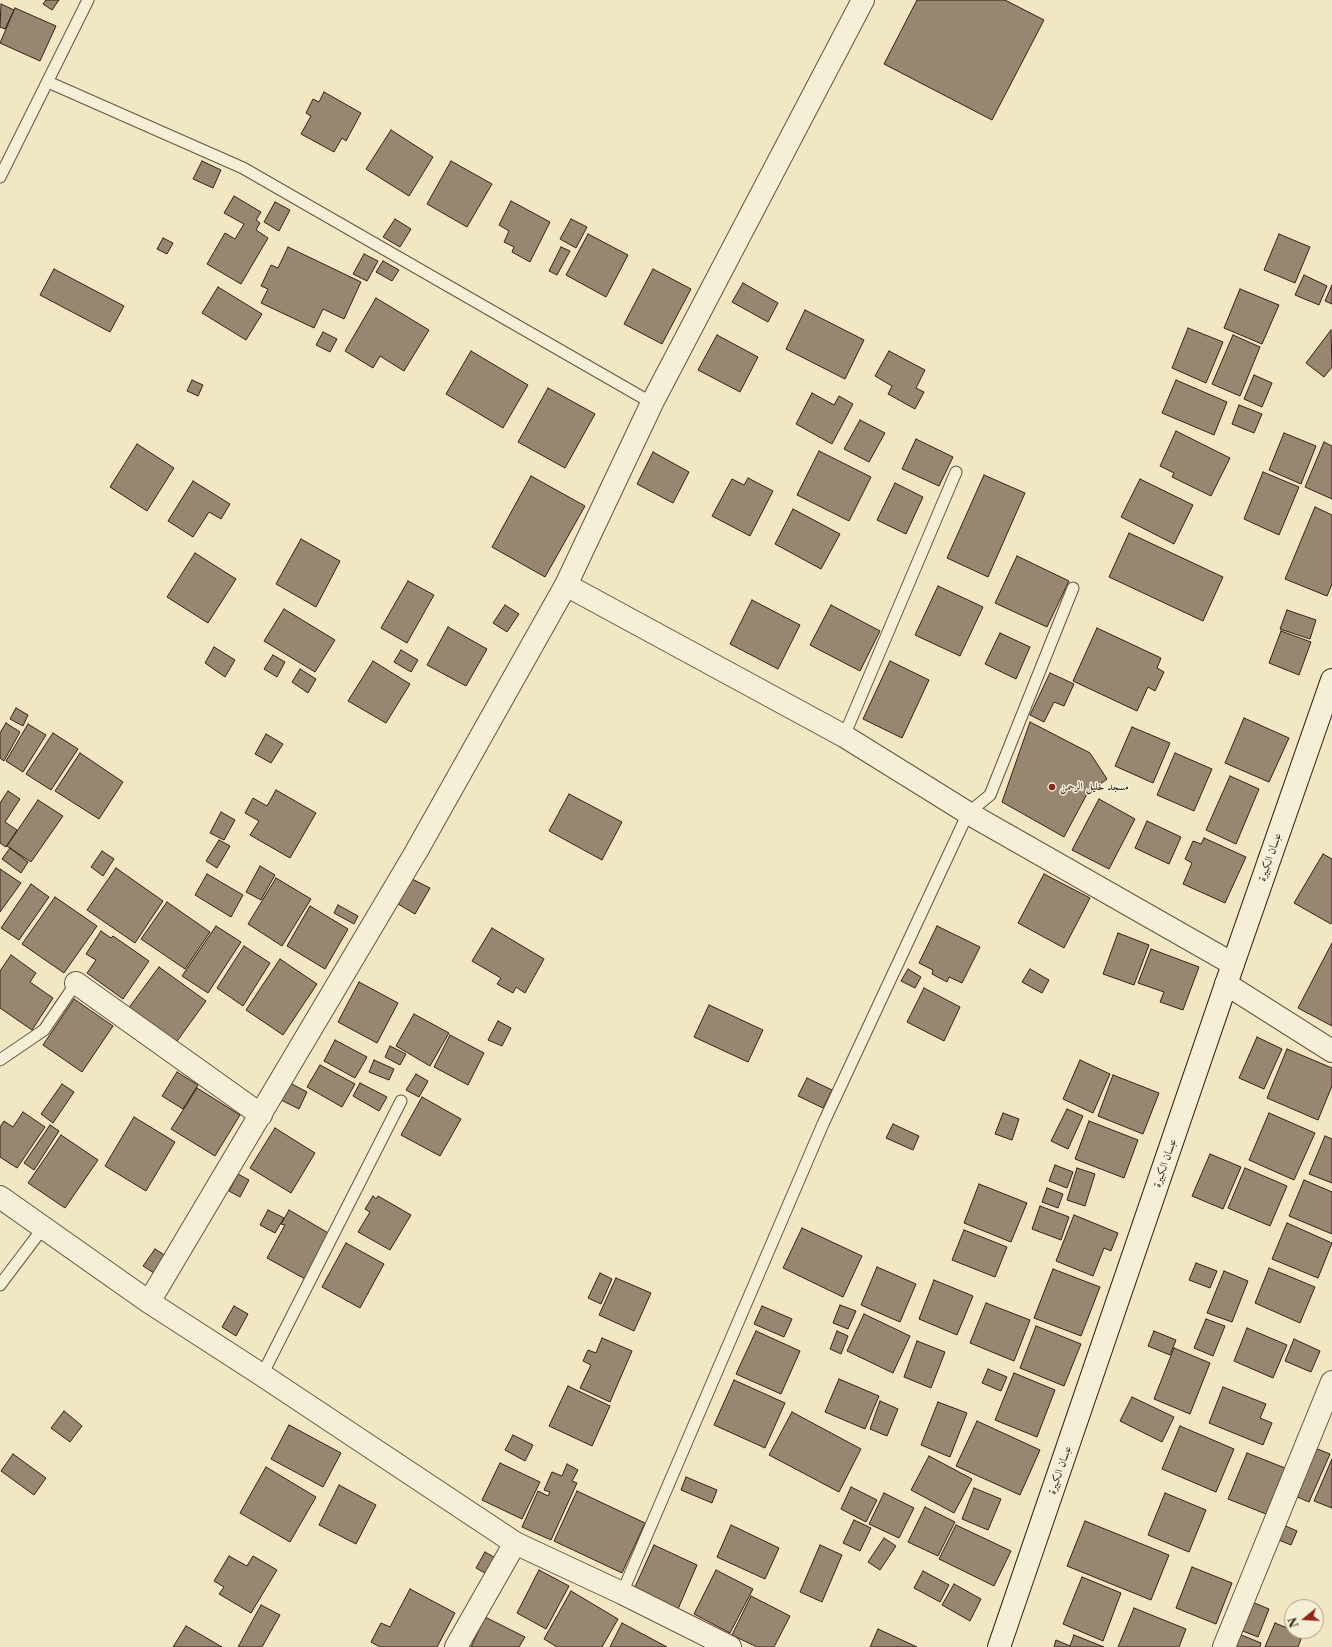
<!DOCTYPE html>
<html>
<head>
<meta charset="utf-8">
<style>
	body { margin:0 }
	#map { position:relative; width:1332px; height:1647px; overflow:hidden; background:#f1e7c3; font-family:"Libre Caslon Text",serif }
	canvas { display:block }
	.north { position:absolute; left:1284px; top:1599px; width:40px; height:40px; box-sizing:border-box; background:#f6efd8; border:1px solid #aa9c8b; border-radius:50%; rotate:252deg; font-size:11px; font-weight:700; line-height:16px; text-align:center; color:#382017 }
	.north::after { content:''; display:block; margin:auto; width:14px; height:18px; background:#8f2418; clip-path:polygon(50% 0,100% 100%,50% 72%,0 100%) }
</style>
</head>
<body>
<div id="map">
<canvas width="1332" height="1647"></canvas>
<div class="north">N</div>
</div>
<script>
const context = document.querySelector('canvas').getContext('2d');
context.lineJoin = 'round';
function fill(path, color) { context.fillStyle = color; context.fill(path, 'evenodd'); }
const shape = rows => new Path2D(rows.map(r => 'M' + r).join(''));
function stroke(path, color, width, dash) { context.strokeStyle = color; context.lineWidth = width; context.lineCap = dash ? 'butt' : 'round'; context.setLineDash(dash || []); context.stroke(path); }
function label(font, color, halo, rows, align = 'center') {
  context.font = font + ' "Libre Caslon Text",Amiri,serif'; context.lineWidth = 3; context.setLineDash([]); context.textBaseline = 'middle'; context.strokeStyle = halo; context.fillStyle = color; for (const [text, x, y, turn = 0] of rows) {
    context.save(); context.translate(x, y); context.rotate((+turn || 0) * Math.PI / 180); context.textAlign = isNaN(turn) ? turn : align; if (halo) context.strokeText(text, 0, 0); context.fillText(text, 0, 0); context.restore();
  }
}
const building = shape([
	[46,0,59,0,52,10,43,4,46,0],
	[917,0,1005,0,1044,20,992,120,884,64,917,0],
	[1,4,14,10,5,29,0,27,1,4],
	[15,8,56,26,40,61,0,43,15,8],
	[324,92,361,113,346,141,342,138,334,152,301,134,311,116,306,113,313,99,319,102,324,92],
	[391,130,433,157,409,196,366,169,391,130],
	[202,161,221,170,213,188,193,179,202,161],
	[451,161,492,184,467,227,427,204,451,161],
	[234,196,261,212,256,220,260,223,256,230,268,238,241,284,207,264,225,233,235,239,244,224,224,213,234,196],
	[511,201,550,222,530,262,512,252,514,247,504,242,509,231,499,225,511,201],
	[275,202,290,210,279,231,264,222,275,202],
	[395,219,411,229,400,247,383,237,395,219],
	[571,219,587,227,576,248,560,239,571,219],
	[588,234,628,255,606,297,566,275,588,234],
	[1279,234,1310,247,1295,283,1264,270,1279,234],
	[163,238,173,243,167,254,157,249,163,238],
	[288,247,361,282,344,319,323,309,314,328,261,303,268,289,261,286,271,265,278,268,288,247],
	[561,247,570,251,557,275,549,271,561,247],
	[364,254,378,261,367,281,353,274,364,254],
	[383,261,399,270,392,281,376,272,383,261],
	[54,269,124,306,110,332,40,295,54,269],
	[653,269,691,289,662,344,624,324,653,269],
	[1304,275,1327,286,1319,305,1295,295,1304,275],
	[743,283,778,303,768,322,732,302,743,283],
	[1332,285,1332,304,1325,301,1332,285],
	[218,287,262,314,246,340,202,313,218,287],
	[1240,289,1279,305,1262,344,1224,328,1240,289],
	[376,298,429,330,404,371,380,356,373,368,345,351,376,298],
	[805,310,864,340,845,379,786,349,805,310],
	[1188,328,1223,342,1206,383,1172,368,1188,328],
	[1331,330,1332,367,1324,377,1306,363,1331,330],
	[323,332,337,339,330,352,316,345,323,332],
	[717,335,758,357,740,392,698,370,717,335],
	[1233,335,1260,347,1240,396,1212,384,1233,335],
	[471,351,528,385,503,428,446,394,471,351],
	[889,351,925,370,916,388,924,392,915,409,888,394,892,386,875,376,889,351],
	[1254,375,1272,383,1262,407,1244,399,1254,375],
	[192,380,203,385,198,396,187,391,192,380],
	[1176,380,1227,402,1214,435,1162,413,1176,380],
	[548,388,595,414,565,468,518,442,548,388],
	[812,393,834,405,839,396,853,404,832,444,796,424,812,393],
	[1239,405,1262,414,1254,433,1232,424,1239,405],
	[860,420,885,433,869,462,844,449,860,420],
	[1176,431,1230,458,1211,496,1172,477,1174,473,1160,466,1176,431],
	[1284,433,1316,446,1301,484,1269,470,1284,433],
	[916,439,953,457,939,486,902,469,916,439],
	[1324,442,1332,446,1332,499,1305,487,1324,442],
	[137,444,174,468,147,511,110,487,137,444],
	[819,451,871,477,849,521,797,495,819,451],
	[653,452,689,472,673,503,637,484,653,452],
	[1263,472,1299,487,1279,535,1244,519,1263,472],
	[984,475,1025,493,988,577,947,558,984,475],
	[531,476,585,506,545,577,492,547,531,476],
	[748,478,773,491,750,536,712,516,732,479,744,485,748,478],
	[1140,479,1193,505,1174,544,1121,517,1140,479],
	[193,481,230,504,221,519,209,512,193,537,168,521,193,481],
	[895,483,923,497,906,534,877,520,895,483],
	[1315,507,1332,515,1332,584,1327,596,1285,579,1315,507],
	[793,509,840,534,821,569,775,544,793,509],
	[1129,533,1223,577,1203,621,1109,577,1129,533],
	[301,539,340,561,316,607,276,584,301,539],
	[195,553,236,579,208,623,167,597,195,553],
	[1017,556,1069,581,1047,627,995,603,1017,556],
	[408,581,434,595,407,643,381,628,408,581],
	[938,586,983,607,960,656,915,635,938,586],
	[752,600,800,625,778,669,730,644,752,600],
	[505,605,519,614,507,632,493,623,505,605],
	[831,605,880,631,860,671,810,645,831,605],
	[284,609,335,640,315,672,264,641,284,609],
	[1287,610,1316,620,1310,639,1280,629,1287,610],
	[448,627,487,649,466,686,427,665,448,627],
	[1097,628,1161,658,1157,668,1164,672,1155,691,1148,687,1137,711,1073,681,1097,628],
	[1281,631,1311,642,1299,675,1269,663,1281,631],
	[1000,633,1030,647,1016,679,985,664,1000,633],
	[214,647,235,660,225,677,205,663,214,647],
	[401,650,418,660,411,672,394,662,401,650],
	[273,655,285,662,277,677,264,669,273,655],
	[373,661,410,684,386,723,348,701,373,661],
	[890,661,929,680,902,738,863,719,890,661],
	[300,669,316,679,308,693,292,682,300,669],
	[1050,673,1074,684,1064,706,1054,702,1044,722,1030,715,1050,673],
	[16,708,28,715,23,726,10,719,16,708],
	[1244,718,1289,738,1269,782,1225,763,1244,718],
	[1030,722,1090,753,1107,779,1087,794,1064,837,1002,802,1030,722],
	[6,723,20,732,4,761,0,758,0,733,6,723],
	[28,724,46,735,23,772,6,761,28,724],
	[1132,727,1170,743,1153,783,1115,766,1132,727],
	[53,733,78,749,51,790,26,774,53,733],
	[266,734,283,744,271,763,255,754,266,734],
	[80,753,123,782,99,819,55,791,80,753],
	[1175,753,1212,769,1194,811,1157,795,1175,753],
	[1230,776,1259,789,1236,844,1206,830,1230,776],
	[276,790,316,813,290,858,250,835,259,821,245,813,253,798,267,806,276,790],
	[8,791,20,799,5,822,17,830,6,847,0,843,0,803,8,791],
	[569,794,622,822,602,860,549,831,569,794],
	[1099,799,1135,819,1109,869,1072,850,1099,799],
	[38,800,63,816,31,862,7,846,38,800],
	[221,812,235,820,224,840,210,833,221,812],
	[1147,821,1181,837,1169,864,1135,848,1147,821],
	[1204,838,1246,857,1225,903,1183,884,1192,863,1185,859,1193,841,1201,844,1204,838],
	[219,840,230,846,217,868,206,861,219,840],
	[10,848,28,862,21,873,2,859,10,848],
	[102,851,114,859,103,876,91,867,102,851],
	[1323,854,1332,859,1332,922,1331,924,1294,903,1323,854],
	[260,866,275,875,261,900,246,892,260,866],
	[116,868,163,901,135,943,87,910,116,868],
	[0,869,21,883,0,912,0,869],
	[207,874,243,895,231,917,195,895,207,874],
	[1044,874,1090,898,1064,948,1018,923,1044,874],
	[276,878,311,899,282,946,248,924,276,878],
	[412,879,430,888,415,914,398,904,412,879],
	[31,884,49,897,19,940,1,928,31,884],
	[55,897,97,926,64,973,22,944,55,897],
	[167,902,210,932,185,969,141,939,167,902],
	[338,905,358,916,354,924,334,913,338,905],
	[310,906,348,929,325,969,287,946,310,906],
	[216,926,241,942,208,993,182,976,216,926],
	[937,926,980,947,962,983,949,977,947,982,932,974,933,970,919,963,937,926],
	[492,928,544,959,525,993,516,987,513,993,497,984,501,978,472,961,492,928],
	[101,931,111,938,113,936,149,961,123,999,87,973,96,960,86,954,101,931],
	[1118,933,1149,945,1134,985,1103,974,1118,933],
	[1332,943,1332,1026,1298,1008,1332,943],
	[244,946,270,963,243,1006,217,988,244,946],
	[1151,949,1199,967,1183,1010,1160,1002,1164,992,1138,983,1151,949],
	[11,955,36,973,30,982,53,998,32,1030,0,1008,0,971,11,955],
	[280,959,317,984,283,1035,246,1010,280,959],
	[159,967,206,1001,175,1044,128,1009,159,967],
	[908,969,921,977,915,988,901,981,908,969],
	[1030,969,1049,980,1042,993,1022,982,1030,969],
	[359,982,398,1003,377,1043,338,1022,359,982],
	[924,988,960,1007,944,1041,907,1022,924,988],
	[74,999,113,1026,82,1072,43,1045,74,999],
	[709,1005,763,1030,748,1062,694,1037,709,1005],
	[414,1014,449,1033,430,1066,396,1046,414,1014],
	[498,1021,511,1028,502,1046,488,1040,498,1021],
	[450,1035,484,1053,468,1085,434,1067,450,1035],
	[1257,1037,1282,1049,1264,1089,1239,1078,1257,1037],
	[335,1040,367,1057,355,1078,324,1061,335,1040],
	[390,1046,406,1054,400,1065,385,1057,390,1046],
	[1287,1049,1332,1068,1332,1086,1318,1120,1267,1098,1287,1049],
	[374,1060,394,1069,389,1080,369,1072,374,1060],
	[1080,1060,1110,1074,1093,1113,1063,1099,1080,1060],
	[320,1065,355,1084,342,1107,307,1087,320,1065],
	[177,1072,198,1085,183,1109,162,1096,177,1072],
	[416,1074,428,1081,419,1097,406,1090,416,1074],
	[1113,1075,1159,1093,1143,1134,1098,1116,1113,1075],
	[807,1078,832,1090,823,1108,798,1096,807,1078],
	[290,1083,307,1092,299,1109,281,1100,290,1083],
	[360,1083,387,1097,379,1111,353,1096,360,1083],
	[62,1084,74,1092,53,1123,41,1114,62,1084],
	[197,1088,240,1115,215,1156,171,1129,197,1088],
	[422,1097,461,1119,440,1156,401,1135,422,1097],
	[1067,1109,1083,1116,1068,1149,1051,1141,1067,1109],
	[23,1112,45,1127,17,1168,0,1157,0,1127,4,1121,13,1127,23,1112],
	[1003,1113,1019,1119,1012,1140,995,1134,1003,1113],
	[1269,1113,1315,1133,1294,1180,1249,1160,1269,1113],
	[134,1117,175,1142,146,1191,105,1166,134,1117],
	[1089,1121,1138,1140,1124,1178,1075,1159,1089,1121],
	[893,1124,919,1136,913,1150,886,1138,893,1124],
	[50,1125,59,1131,34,1170,24,1163,50,1125],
	[275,1128,315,1153,291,1193,250,1168,275,1128],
	[61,1135,98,1160,65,1208,28,1183,61,1135],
	[1325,1136,1332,1139,1332,1183,1309,1174,1325,1136],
	[1210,1154,1241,1167,1223,1209,1192,1196,1210,1154],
	[1055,1165,1073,1172,1067,1188,1049,1181,1055,1165],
	[1077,1168,1095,1174,1085,1206,1067,1200,1077,1168],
	[1245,1168,1287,1186,1270,1226,1228,1208,1245,1168],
	[238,1174,249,1180,240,1197,229,1191,238,1174],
	[1304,1180,1332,1192,1332,1234,1289,1216,1304,1180],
	[979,1184,1027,1203,1011,1242,964,1223,979,1184],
	[1047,1188,1063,1194,1058,1208,1042,1202,1047,1188],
	[373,1196,376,1199,378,1196,411,1215,390,1250,358,1232,370,1212,365,1209,373,1196],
	[1040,1206,1069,1217,1061,1240,1032,1229,1040,1206],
	[268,1210,284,1218,275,1233,260,1225,268,1210],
	[289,1210,330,1234,305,1279,267,1258,285,1225,281,1224,289,1210],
	[1074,1215,1118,1233,1111,1251,1104,1248,1093,1276,1056,1261,1074,1215],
	[1287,1223,1332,1243,1318,1278,1272,1259,1287,1223],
	[802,1228,862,1256,843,1297,783,1268,802,1228],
	[964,1230,1007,1247,995,1277,952,1260,964,1230],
	[346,1243,384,1264,360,1308,322,1287,346,1243],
	[155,1249,166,1256,154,1273,143,1266,155,1249],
	[1196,1263,1217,1271,1210,1288,1189,1280,1196,1263],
	[877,1267,916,1284,900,1322,861,1305,877,1267],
	[1269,1268,1315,1287,1300,1323,1255,1303,1269,1268],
	[1053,1269,1100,1287,1081,1336,1034,1318,1053,1269],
	[1224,1271,1248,1281,1232,1322,1207,1313,1224,1271],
	[600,1273,612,1279,601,1304,588,1298,600,1273],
	[616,1278,651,1293,634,1331,599,1315,616,1278],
	[934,1280,973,1296,957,1335,919,1319,934,1280],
	[986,1303,1030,1320,1014,1361,970,1343,986,1303],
	[840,1305,856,1311,848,1329,833,1323,840,1305],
	[234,1306,248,1314,236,1336,222,1327,234,1306],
	[762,1306,792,1319,784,1337,754,1324,762,1306],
	[864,1314,910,1336,893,1373,847,1351,864,1314],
	[1206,1319,1225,1326,1213,1356,1194,1348,1206,1319],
	[1036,1326,1081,1344,1064,1386,1020,1368,1036,1326],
	[1247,1328,1287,1345,1273,1378,1234,1361,1247,1328],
	[756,1331,800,1351,781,1394,736,1374,756,1331],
	[837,1331,848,1336,841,1354,830,1349,837,1331],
	[1154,1331,1176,1340,1170,1355,1148,1346,1154,1331],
	[602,1338,632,1351,610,1402,580,1388,591,1365,583,1361,588,1350,596,1353,602,1338],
	[1294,1339,1320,1351,1311,1372,1285,1361,1294,1339],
	[917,1341,945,1352,931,1388,904,1377,917,1341],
	[1174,1348,1210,1363,1190,1414,1154,1399,1174,1348],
	[988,1369,1007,1377,1001,1391,982,1383,988,1369],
	[1014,1373,1055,1390,1037,1437,995,1420,1014,1373],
	[839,1379,879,1396,865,1429,825,1412,839,1379],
	[734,1380,785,1403,765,1448,714,1425,734,1380],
	[568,1386,610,1406,592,1446,549,1426,568,1386],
	[1223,1387,1266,1404,1260,1418,1272,1423,1263,1445,1209,1423,1223,1387],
	[1132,1397,1174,1417,1162,1442,1120,1421,1132,1397],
	[880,1401,898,1409,887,1436,870,1429,880,1401],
	[938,1402,967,1413,950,1457,921,1445,938,1402],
	[64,1411,82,1426,70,1442,51,1428,64,1411],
	[792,1412,861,1449,839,1492,769,1455,792,1412],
	[977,1421,1040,1450,1020,1495,956,1466,977,1421],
	[289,1425,341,1453,323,1487,271,1459,289,1425],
	[1180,1426,1234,1449,1216,1492,1162,1469,1180,1426],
	[513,1435,533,1445,525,1461,505,1450,513,1435],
	[1315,1448,1330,1454,1309,1502,1295,1496,1315,1448],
	[1247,1453,1285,1468,1266,1514,1228,1499,1247,1453],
	[13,1454,46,1478,34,1495,1,1471,13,1454],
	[929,1456,972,1479,954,1513,911,1490,929,1456],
	[1332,1459,1332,1508,1314,1501,1332,1459],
	[500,1463,540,1482,522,1519,482,1500,500,1463],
	[567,1464,578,1470,572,1481,577,1483,551,1540,522,1527,538,1491,548,1496,550,1492,544,1490,552,1472,562,1476,567,1464],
	[266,1467,316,1497,290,1542,240,1513,266,1467],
	[686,1477,717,1490,712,1503,681,1490,686,1477],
	[339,1485,376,1505,356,1544,319,1525,339,1485],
	[851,1487,877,1500,866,1522,841,1509,851,1487],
	[974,1488,1001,1499,988,1530,962,1519,974,1488],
	[577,1491,645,1523,622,1573,554,1541,577,1491],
	[884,1493,914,1508,899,1538,869,1524,884,1493],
	[1165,1493,1206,1510,1189,1552,1148,1535,1165,1493],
	[925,1507,955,1522,938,1556,908,1542,925,1507],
	[854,1520,871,1528,860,1551,843,1543,854,1520],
	[1085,1521,1169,1555,1151,1600,1067,1566,1085,1521],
	[1281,1524,1297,1531,1291,1545,1276,1539,1281,1524],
	[731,1525,779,1548,765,1579,717,1557,731,1525],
	[956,1525,1011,1551,994,1586,939,1559,956,1525],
	[884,1538,896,1546,880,1570,868,1562,884,1538],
	[654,1545,697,1565,678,1609,634,1589,654,1545],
	[820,1545,842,1555,822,1602,800,1592,820,1545],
	[485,1552,501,1561,492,1577,476,1568,485,1552],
	[229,1556,247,1566,253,1556,277,1570,251,1613,219,1594,224,1587,214,1581,229,1556],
	[1192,1567,1232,1583,1216,1624,1176,1608,1192,1567],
	[539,1570,569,1586,546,1629,517,1613,539,1570],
	[716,1570,753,1589,730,1633,694,1614,716,1570],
	[923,1571,949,1585,940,1602,914,1588,923,1571],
	[1082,1577,1121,1593,1103,1641,1063,1624,1082,1577],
	[954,1584,981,1599,970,1621,942,1605,954,1584],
	[410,1589,455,1613,437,1647,380,1647,371,1642,381,1623,390,1627,410,1589],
	[571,1591,618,1619,602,1647,557,1647,544,1639,571,1591],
	[751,1596,790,1616,774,1647,757,1647,732,1635,751,1596],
	[1247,1600,1269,1609,1258,1637,1235,1628,1247,1600],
	[261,1605,280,1615,262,1647,238,1647,261,1605],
	[1134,1608,1186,1629,1179,1647,1118,1647,1134,1608],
	[485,1617,525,1637,519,1647,471,1647,485,1617],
	[622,1623,667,1647,610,1647,622,1623],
	[1275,1623,1292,1630,1292,1631,1303,1634,1298,1647,1265,1647,1275,1623],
	[186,1626,222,1647,173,1647,186,1626],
	[878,1629,917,1647,870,1647,878,1629],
	[1234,1632,1261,1643,1260,1647,1228,1647,1234,1632],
	[1074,1635,1104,1647,1054,1647,1056,1640,1070,1646,1074,1635]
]);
fill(building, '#988770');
stroke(building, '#382017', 1);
const lane = shape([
	[48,82,243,168,652,403],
	[0,177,88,0],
	[844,736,956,472],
	[0,1060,44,1030,76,983],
	[0,1285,43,1228],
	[262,1375,401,1101],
	[622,1593,823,1124,968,813,990,795,1073,588]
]);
const street = shape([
	[566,585,844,736,968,813,1233,964],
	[76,983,261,1115],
	[1226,984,1332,1051],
	[0,1197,149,1302,262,1375,515,1543,622,1593,730,1647],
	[149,1302,416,852,566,585,652,403,863,0],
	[456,1647,515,1543],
	[1224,1647,1332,1382]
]);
const secondary = shape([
	[999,1647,1233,964,1332,680]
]);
stroke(lane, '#665242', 13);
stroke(street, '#665242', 24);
stroke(secondary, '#382017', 24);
stroke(lane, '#f6efd8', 11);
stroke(street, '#f6efd8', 22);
stroke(secondary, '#f6efd8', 22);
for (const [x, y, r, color] of [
	[1052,787,4,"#8f2418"]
]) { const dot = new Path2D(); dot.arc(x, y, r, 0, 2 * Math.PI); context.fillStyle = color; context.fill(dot); stroke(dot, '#f6efd8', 1.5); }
label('11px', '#382017', '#f6efd8', [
	["مسجد خليل الرحمن",1060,787]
], 'left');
label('11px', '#382017', '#f6efd8', [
	["عبسان الكبيرة",1270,857,-71],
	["عبسان الكبيرة",1165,1163,-71],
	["عبسان الكبيرة",1060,1470,-71]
]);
</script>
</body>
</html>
